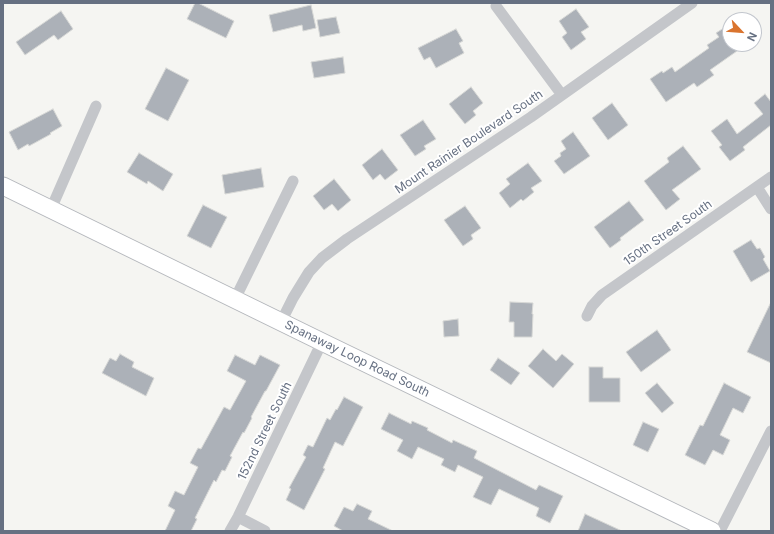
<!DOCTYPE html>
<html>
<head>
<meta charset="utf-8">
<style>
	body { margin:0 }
	#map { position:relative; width:774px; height:534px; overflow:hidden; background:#f5f5f2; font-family:Inter,sans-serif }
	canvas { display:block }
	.frame { position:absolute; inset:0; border:4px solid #667082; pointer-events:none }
	.north { position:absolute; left:722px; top:12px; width:40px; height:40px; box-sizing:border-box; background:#fff; border:1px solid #c2c6cd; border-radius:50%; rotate:116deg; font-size:11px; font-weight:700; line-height:16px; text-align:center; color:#667082 }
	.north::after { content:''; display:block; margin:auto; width:14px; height:18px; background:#da742e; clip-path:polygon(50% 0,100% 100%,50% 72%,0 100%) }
</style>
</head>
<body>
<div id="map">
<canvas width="774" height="534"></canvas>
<div class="frame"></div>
<div class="north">N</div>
</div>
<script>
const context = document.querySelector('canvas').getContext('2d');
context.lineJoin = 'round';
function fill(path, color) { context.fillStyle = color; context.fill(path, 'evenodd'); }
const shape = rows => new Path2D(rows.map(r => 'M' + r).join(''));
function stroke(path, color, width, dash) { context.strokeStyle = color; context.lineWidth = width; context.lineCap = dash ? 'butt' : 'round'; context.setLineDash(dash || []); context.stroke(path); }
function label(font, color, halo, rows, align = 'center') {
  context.font = font + ' Inter,sans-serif'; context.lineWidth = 4; context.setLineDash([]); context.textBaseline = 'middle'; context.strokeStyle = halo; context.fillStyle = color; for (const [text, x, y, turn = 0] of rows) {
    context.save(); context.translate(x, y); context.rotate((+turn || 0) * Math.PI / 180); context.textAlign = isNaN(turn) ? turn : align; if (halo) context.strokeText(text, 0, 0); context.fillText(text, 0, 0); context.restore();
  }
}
const building = shape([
	[195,3,198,3,234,21,226,38,187,19,195,3],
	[311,5,316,28,303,31,302,25,273,32,269,15,311,5],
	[576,9,589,27,581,32,586,39,571,50,562,37,567,33,559,21,576,9],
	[61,11,73,29,58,40,54,35,25,55,16,42,61,11],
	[336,17,340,33,320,37,317,20,336,17],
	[730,24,730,44,732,44,737,51,710,70,714,75,697,87,694,83,666,102,650,79,662,71,663,73,672,67,675,72,709,48,707,45,719,37,716,33,730,24],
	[456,29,463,41,459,43,464,53,436,68,430,57,424,60,418,48,456,29],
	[343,57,345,73,314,78,311,62,343,57],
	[166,68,189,80,168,121,145,109,166,68],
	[471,87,483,103,473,111,476,115,465,124,449,104,471,87],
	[765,94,771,102,771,125,743,147,745,150,730,161,719,147,722,145,711,131,727,119,737,134,763,114,754,103,765,94],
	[612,103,628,125,608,140,592,118,612,103],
	[53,109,62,126,50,133,51,134,29,146,28,144,18,150,9,132,53,109],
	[423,120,436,139,424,146,426,149,415,156,400,135,423,120],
	[573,132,590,156,564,174,554,161,561,156,560,153,566,149,561,141,573,132],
	[683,146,701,169,672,190,680,199,666,210,644,181,669,162,667,158,683,146],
	[382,149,398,170,385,180,380,174,373,180,362,165,382,149],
	[139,153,173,174,163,191,148,181,147,184,127,172,139,153],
	[528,163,542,181,531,188,534,192,523,201,521,199,510,208,499,193,510,184,506,179,528,163],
	[261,168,264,187,225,194,222,175,261,168],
	[334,179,351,200,338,211,332,204,324,210,313,196,334,179],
	[629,201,644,220,620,238,621,240,610,248,594,227,629,201],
	[203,205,227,217,211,248,187,236,203,205],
	[465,206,481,228,471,235,473,239,463,246,444,220,465,206],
	[751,240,757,249,760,248,765,257,763,259,770,271,751,282,733,251,751,240],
	[510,302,533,303,532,314,533,314,532,337,514,337,514,322,509,322,510,302],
	[771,302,771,363,747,352,771,302],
	[458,319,459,336,444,337,443,321,458,319],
	[657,330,671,350,641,372,626,352,657,330],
	[543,349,556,361,562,354,574,364,553,388,528,366,543,349],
	[120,354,134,362,132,367,154,378,146,396,102,373,110,358,116,361,120,354],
	[235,355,255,365,260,355,280,365,266,391,265,391,251,417,252,418,244,433,243,432,230,456,232,457,225,471,222,470,216,482,214,480,195,518,197,519,191,531,165,531,175,510,168,506,175,491,184,495,198,467,190,463,198,448,201,449,224,407,230,410,246,381,227,371,235,355],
	[498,358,520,373,511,385,490,370,498,358],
	[589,367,603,367,603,378,620,378,620,402,589,402,589,367],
	[657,383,674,403,662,413,645,393,657,383],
	[724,383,751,397,743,413,733,408,720,435,730,440,723,455,713,450,705,465,685,455,700,425,703,426,724,383],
	[344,397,363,407,343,446,335,442,323,468,325,469,304,510,286,500,291,489,289,488,306,457,303,455,308,445,313,447,327,418,330,420,336,409,337,410,344,397],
	[389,413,411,424,412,421,428,428,427,430,452,443,453,440,477,451,474,458,536,490,539,485,563,496,550,523,536,516,539,508,499,489,491,505,473,497,483,477,458,465,455,472,441,465,444,459,418,447,412,459,397,451,403,440,381,429,389,413],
	[643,422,659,429,648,452,633,445,643,422],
	[357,504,372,511,368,519,393,531,343,531,334,526,344,507,353,511,357,504],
	[585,514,622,531,578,531,585,514]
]);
fill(building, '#acb1b8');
stroke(building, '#d6d7d5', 1);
const primary = shape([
	[3,186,322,342,712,531]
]);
stroke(primary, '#b4b7bc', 19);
stroke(shape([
	[496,6,562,95],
	[757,187,771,209],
	[51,209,96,106],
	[235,299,293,181],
	[587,316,592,306,602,295,771,177],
	[281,322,293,298,309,272,322,258,347,239,531,117,692,3],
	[238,517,265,531],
	[230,531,238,517,322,342],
	[720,531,771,431]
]), '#c4c6ca', 11);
stroke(primary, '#fff', 17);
label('12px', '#667082', '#fff', [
	["Mount Rainier Boulevard South",469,142,-34],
	["150th Street South",668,233,-35],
	["Spanaway Loop Road South",357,359,26],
	["152nd Street South",265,431,-64]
]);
</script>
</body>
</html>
